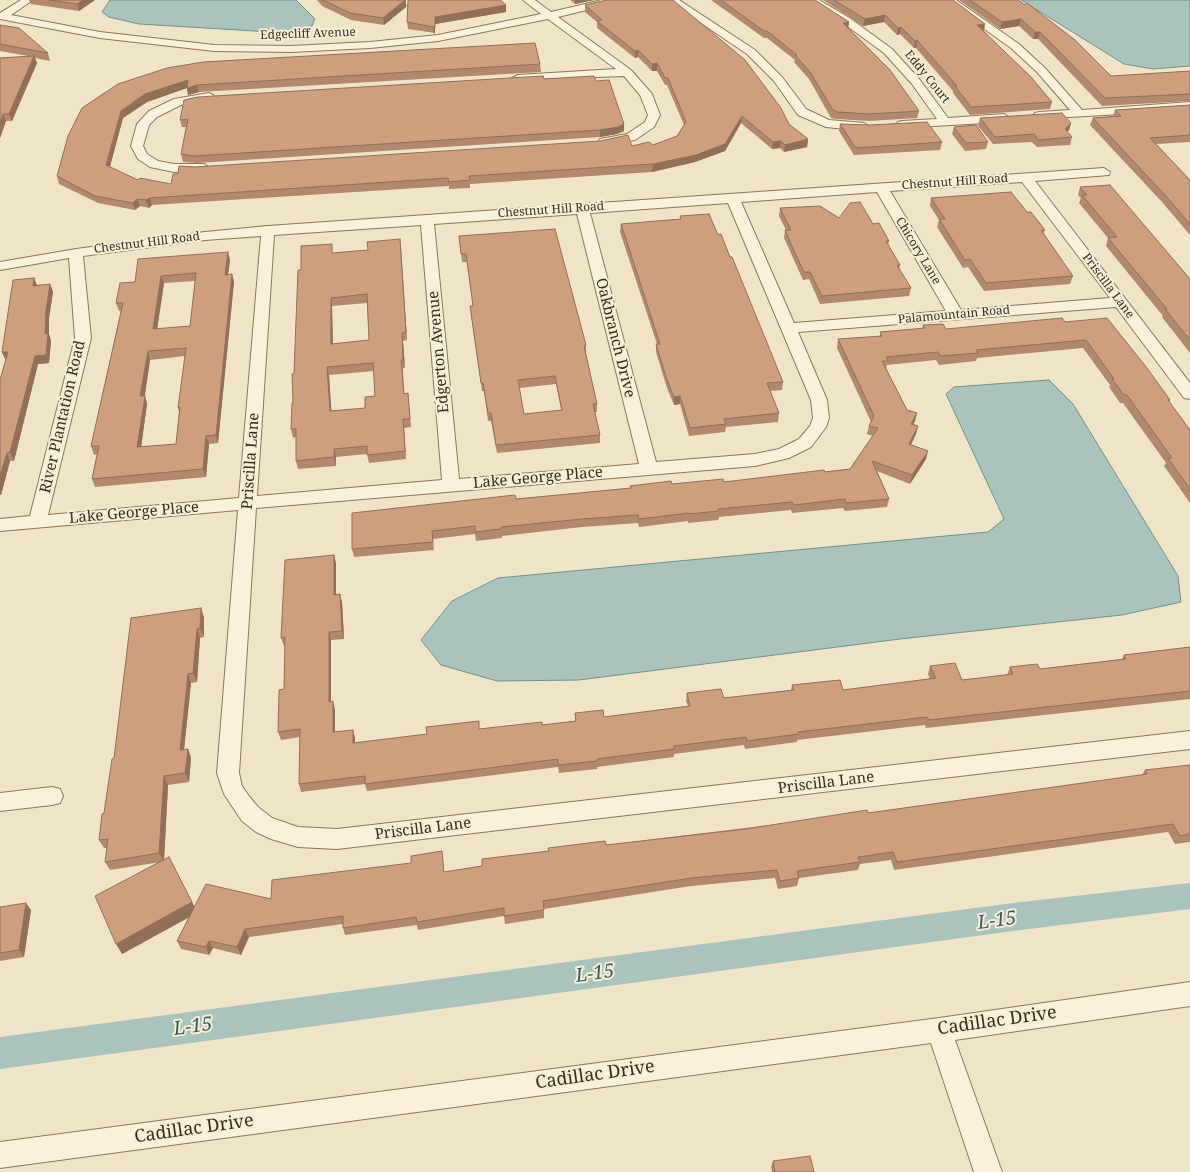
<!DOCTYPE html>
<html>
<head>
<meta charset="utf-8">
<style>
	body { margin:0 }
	canvas { display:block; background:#f0e4c8 }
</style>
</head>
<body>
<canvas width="1190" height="1172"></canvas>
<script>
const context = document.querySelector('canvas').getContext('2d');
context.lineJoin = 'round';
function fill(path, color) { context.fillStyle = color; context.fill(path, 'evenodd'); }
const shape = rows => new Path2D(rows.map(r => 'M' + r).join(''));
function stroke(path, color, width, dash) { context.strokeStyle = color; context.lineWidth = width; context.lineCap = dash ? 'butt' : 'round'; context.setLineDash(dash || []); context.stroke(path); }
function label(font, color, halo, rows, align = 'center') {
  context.font = font + ' "Noto Serif",serif'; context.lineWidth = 4; context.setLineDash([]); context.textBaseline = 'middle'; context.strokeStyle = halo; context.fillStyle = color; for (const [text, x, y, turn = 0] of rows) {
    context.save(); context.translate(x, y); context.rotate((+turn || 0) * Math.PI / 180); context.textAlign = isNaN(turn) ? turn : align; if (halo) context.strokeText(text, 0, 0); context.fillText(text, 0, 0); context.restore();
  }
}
const water = shape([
	[110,0,296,0,315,19,312,26,303,32,288,33,139,24,109,17,102,12,110,0],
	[1021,0,1190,0,1190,66,1153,69,1124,64,1021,0],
	[1049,380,1073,404,1178,576,1181,602,1122,615,900,639,579,680,497,681,441,665,421,640,452,601,498,578,988,532,1004,519,946,394,954,387,1049,380]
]);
fill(water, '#a9c4bc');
stroke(water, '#6f938a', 1);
fill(shape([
	[1190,883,1190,909,1013,931,0,1069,0,1037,1013,903,1190,883]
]), '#a9c4bc');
const street = shape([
	[21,0,33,0,11,15,100,32,214,45,291,46,370,42,438,35,541,14,523,0,535,0,551,12,602,0,620,0,619,2,558,17,631,70,652,94,660,115,654,127,635,140,604,146,598,142,600,139,627,134,645,122,648,115,640,95,624,76,514,80,512,78,518,75,616,69,548,19,438,41,370,48,291,52,214,51,100,38,0,19,0,13,21,0],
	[384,0,441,0,436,3,410,5,389,3,384,0],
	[667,0,679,0,755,50,782,77,806,109,829,120,864,123,870,127,864,131,826,127,798,115,774,81,747,54,667,0],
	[807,0,819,0,851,19,892,49,920,80,948,118,1004,114,1010,118,1004,122,898,128,896,125,898,122,902,121,937,119,912,84,884,53,843,23,807,0],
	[944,0,956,0,1019,44,1045,68,1082,110,1190,102,1190,110,1035,119,1033,116,1035,113,1039,112,1070,110,1037,72,1011,48,944,0],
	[209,93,213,95,215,97,213,99,181,105,157,117,149,125,143,146,147,154,158,161,174,164,204,164,210,168,209,171,174,172,150,167,138,159,131,146,137,124,149,111,174,99,209,93],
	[1104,168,1110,172,1109,175,1035,181,1190,383,1190,399,1184,398,1116,307,798,332,827,400,829,418,826,427,811,447,789,458,755,466,256,508,239,773,242,786,248,795,258,807,272,818,298,827,337,829,1190,731,1190,749,337,849,298,847,271,839,256,832,242,821,224,794,217,773,238,510,0,531,0,519,30,516,75,338,69,258,0,270,0,262,76,249,205,232,268,226,1104,168],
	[1022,182,1110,298,961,310,890,191,1022,182],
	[877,192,946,311,794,323,741,202,877,192],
	[728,203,811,400,813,418,810,426,799,439,779,449,755,454,656,462,590,213,728,203],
	[577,214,639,464,459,479,434,224,577,214],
	[421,225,442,480,257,496,274,235,421,225],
	[261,236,239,498,48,515,91,338,83,256,205,240,261,236],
	[52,787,60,789,63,796,60,803,52,805,0,811,0,793,52,787],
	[1190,982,1190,1006,955,1040,1002,1172,974,1172,931,1043,0,1168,0,1142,939,1018,1190,982]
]);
stroke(street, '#8d765c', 2);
fill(street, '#faf1dc');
fill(shape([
	[29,0,95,0,79,11,31,4],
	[317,0,406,0,406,7,384,25,351,20,322,6],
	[570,0,594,0,575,4],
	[711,0,815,0,849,22,848,27,919,111,917,118,869,121,837,119,831,118,809,79,794,62,795,60,767,38,764,38],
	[823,0,953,0,984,31,1052,102,1050,109,970,115,953,93,953,91,916,48,914,48,900,34,897,35,884,22,863,26],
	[959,0,1018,0,1111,76,1190,71,1190,101,1102,106,1038,39,1033,39,1019,26,1000,29],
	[506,5,506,12,435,24,435,33,408,29,407,22],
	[585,5,789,124,808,139,807,147,784,152,780,148,772,149,741,123,725,151,695,162,652,172,470,184,470,188,449,189,449,186,152,205,149,208,140,206,135,210,98,203,59,184,57,176,118,84,540,64,541,72,199,92,188,95,187,88,147,102,123,118,110,167,138,180,171,184,178,174,195,167,632,146,653,145,677,136,684,125,667,85,665,85,657,71,652,71,638,57,635,58,597,28,597,22,585,12],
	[0,25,48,53,50,61,35,58,37,63,12,121,6,121,0,138,0,58,28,56,0,51],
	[544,79,596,81,624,124,624,131,617,134,600,137,197,163,183,162,181,154,186,127,182,127,180,120],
	[1190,105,1190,142,1156,144,1190,180,1190,235,1162,202,1090,125,1093,118,1113,116,1115,110],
	[980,118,1071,123,1069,130,1067,132,1072,137,1070,145,1037,147,1032,142,993,144,978,126],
	[840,124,942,142,940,150,854,155,839,131],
	[954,127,988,142,986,149,965,151,952,134],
	[1080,187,1190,279,1190,353,1162,317,1163,316,1106,246,1108,238,1079,203,1081,198,1078,195],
	[931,198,1027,212,1045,230,1043,234,1073,276,1070,284,984,291,968,267,963,268,937,227,939,220,930,206],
	[780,208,873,224,889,241,888,245,900,265,899,269,911,288,909,296,820,304,809,279,803,280,784,238,785,230,786,230,779,216],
	[680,216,783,382,782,390,770,391,779,413,778,422,726,427,725,432,689,436,680,404,674,405,667,388,656,352,656,344,657,344,620,232,621,224,680,219],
	[459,236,586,345,586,354,597,404,597,412,595,412,600,435,600,443,497,453,491,421,488,421,484,391,482,391,471,314,470,306,473,306,467,262,462,262],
	[556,384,561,410,524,414,519,388],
	[400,239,407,340,403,341,405,368,403,368,404,394,408,393,411,427,404,428,406,459,369,463,367,454,336,457,336,466,298,469,296,461,296,437,293,438,291,429,293,403,294,374,301,270,334,253,368,250],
	[367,303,369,340,333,344,332,306],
	[374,371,375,396,365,408,331,411,329,375],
	[230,260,228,274,232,274,234,282,218,443,209,444,206,477,95,487,92,479,97,454,94,455,91,446,121,311,119,311,116,303,135,282],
	[195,281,190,326,157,329,164,283],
	[185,356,178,408,179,412,176,444,141,447,147,404,145,396,150,360],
	[34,278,37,285,50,284,53,292,49,318,49,334,51,341,49,363,38,364,14,461,10,461,1,495,0,495,0,380,6,360,2,352],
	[1065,322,1170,400,1169,402,1190,430,1190,503,1164,466,1166,463,1123,403,1120,403,1109,387,1110,385,1083,348,977,358,976,361,939,365,936,360,887,365,886,368,907,410,917,413,913,424,918,426,916,434,911,445,926,459,910,484,877,471,889,499,887,507,845,511,843,508,792,513,791,510,719,517,718,520,688,523,688,521,639,527,638,523,582,527,502,536,502,538,476,541,475,534,433,539,434,550,354,557,352,549,516,499,630,488,630,486,724,482,850,469,873,436,867,434,869,426,871,422,837,348,838,339,880,336,880,332,922,329,923,325,946,329],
	[336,563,336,595,342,602,344,639,331,640,331,702,335,710,335,732,353,730,355,738,355,743,479,729,542,725,575,721,575,713,604,717,688,706,686,701,687,693,724,698,791,690,792,685,843,690,930,679,928,674,930,666,962,680,1007,675,1010,667,1040,669,1122,659,1124,655,1190,647,1190,699,926,728,925,725,797,740,797,742,745,749,744,745,674,754,674,757,597,767,597,769,559,773,558,767,367,791,365,784,301,792,299,784,300,737,281,740,278,732,284,689,285,646,284,646,281,638],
	[204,617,204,637,200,638,197,682,191,683,184,750,188,749,191,758,189,782,168,785,164,860,195,907,271,899,482,866,606,845,868,813,1142,775,1145,770,1190,765,1190,842,1175,844,1168,832,894,870,891,860,860,864,858,870,799,878,797,886,778,889,775,878,691,886,544,909,544,918,505,924,504,916,418,930,417,925,345,935,343,928,343,924,249,937,241,955,213,948,209,955,181,949,177,941,189,917,122,954,161,862,110,870,105,862,107,848,104,848,99,840,114,758],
	[0,907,31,910,24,957,0,961],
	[773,1161,814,1172,772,1172,771,1167]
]), '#b2896c');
fill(shape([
	[83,0,95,0,79,11,77,4],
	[406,0,406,7,384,25,383,18],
	[575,0,594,0,575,4],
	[506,5,506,12,435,24,435,33,434,34,433,27,435,17],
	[885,15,884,22,863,26,865,19],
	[1021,19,1019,26,1000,29,1002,22],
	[849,22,848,29,843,23],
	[985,24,984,31,977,25],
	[901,27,900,34,897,35,898,28],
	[1035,32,1040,32,1038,39,1033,39],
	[917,40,916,48,914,48,915,41],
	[638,50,638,57,635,58,635,51],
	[34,56,37,63,12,121,9,114],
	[657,63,657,71,652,71,652,64],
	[188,80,197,85,199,92,188,95,187,88,147,102,123,118,108,173,106,165,121,111,145,94],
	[3,114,6,121,0,138,0,123],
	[742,116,741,123,725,151,695,162,652,172,653,164],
	[1071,123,1069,130,1063,136,1065,129],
	[624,124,624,131,617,134,600,137,600,130],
	[808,139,807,147,784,152,785,145],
	[781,141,780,148,772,149,773,142],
	[150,198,152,205,149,208,146,200],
	[137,199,140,206,135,210,133,203],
	[400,239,401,247,407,340,406,332],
	[228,252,230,260,227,282,225,275],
	[232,274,234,282,218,443,216,435],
	[161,276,164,283,156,337,153,329],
	[34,278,37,286,33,286],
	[50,284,53,292,49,318,49,334,51,341,49,363,38,364,14,461,10,452,35,356,45,334,46,310],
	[331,298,332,306,333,352,331,344],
	[402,333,403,341,405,368,403,360],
	[148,351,150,360,143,405,140,396],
	[2,352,8,352,6,361],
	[327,367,329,375,332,419,330,411],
	[145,396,147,404,140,455,137,447],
	[680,396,680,404,674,405,674,397],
	[917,413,915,421,909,432,911,424],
	[403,419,404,428,406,459,405,451],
	[918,426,916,434,907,452,909,444],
	[206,436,209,444,206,477,203,469],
	[334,449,336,457,336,466,334,457],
	[928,451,926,459,910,484,912,475],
	[7,453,10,461,1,495,0,494,0,476],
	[334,555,336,563,336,603,334,595],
	[340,594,342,602,344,639,342,631],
	[201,608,204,617,204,637,200,628],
	[197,629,200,638,197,682,193,673],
	[329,632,331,640,331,710,329,702],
	[188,674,191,683,183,759,180,750],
	[333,701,335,710,335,740,333,732],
	[353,730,355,738,355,751,353,743],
	[188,749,191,758,189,782,185,773],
	[164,776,168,785,164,861,159,853],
	[192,902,197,913,122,954,116,944],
	[26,903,31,910,24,957,19,950],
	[245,929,249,937,241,955,237,947],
	[209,941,213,948,209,955,206,947]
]), '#916f58');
const building = shape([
	[50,0,83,0,77,4,50,0],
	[323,0,405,0,383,18,350,13,323,0],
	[408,0,500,0,506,5,435,17,435,27,433,27,407,22,408,0],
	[607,0,673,0,745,60,781,108,789,124,808,139,785,145,781,141,773,142,742,116,725,144,696,155,653,164,469,176,470,180,449,182,448,178,150,198,146,200,137,199,133,203,95,196,57,176,68,136,82,108,118,84,167,68,203,62,535,43,540,64,197,85,187,88,188,80,145,94,121,111,106,165,138,180,140,178,171,184,173,174,178,174,179,166,195,167,600,141,628,135,632,146,649,142,653,145,677,136,686,122,668,78,665,78,657,63,652,64,638,50,635,51,597,21,602,20,585,5,607,0],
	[721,0,815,0,849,22,843,23,890,70,919,111,870,114,838,112,833,110,810,72,795,55,797,55,767,31,764,31,721,0],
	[834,0,953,0,985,24,977,25,1031,77,1052,102,971,107,955,86,957,86,917,40,915,41,901,27,898,28,885,15,865,19,834,0],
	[970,0,1018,0,1025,5,1027,3,1075,40,1111,76,1190,71,1190,94,1105,98,1040,32,1035,32,1021,19,1002,22,970,0],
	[0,25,19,28,48,53,0,44,0,25],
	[34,56,9,114,3,114,0,123,0,58,34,56],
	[543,76,544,79,594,76,596,81,609,80,624,124,618,127,600,130,195,156,181,154,188,119,180,120,184,100,198,97,543,76],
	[1190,105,1190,135,1150,138,1190,180,1190,224,1165,195,1093,118,1121,116,1115,110,1190,105],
	[1062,113,1071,123,1065,129,1072,137,1039,140,1034,134,995,137,980,118,1062,113],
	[927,122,942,142,856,148,840,124,870,125,927,122],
	[976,125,988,142,966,143,954,127,976,125],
	[1110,185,1190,279,1190,340,1165,309,1167,309,1108,238,1117,237,1082,195,1087,195,1080,187,1110,185],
	[1011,192,1027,212,1031,212,1045,230,1041,230,1073,276,986,283,970,259,965,260,953,241,939,219,945,219,931,198,1011,192],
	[860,202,873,224,879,223,889,241,886,241,900,265,897,265,911,288,822,296,810,272,804,272,795,253,785,230,791,230,780,208,820,206,839,218,850,203,860,202],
	[709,214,718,235,721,234,730,257,732,257,783,382,767,383,779,413,724,419,726,424,690,428,680,396,674,397,667,380,656,344,660,344,621,224,681,219,680,216,709,214],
	[555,229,586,345,584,346,597,404,593,404,600,435,496,445,491,413,488,413,483,383,481,383,470,306,473,306,466,254,461,254,459,236,555,229],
	[555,376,562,410,524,414,518,380,555,376],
	[400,239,406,332,402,333,403,360,401,360,404,394,408,393,410,419,403,419,405,451,367,455,367,446,334,449,334,457,296,461,296,429,291,429,292,403,293,403,292,374,294,374,295,346,298,270,301,270,301,246,332,244,332,253,368,250,367,242,400,239],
	[367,294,369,340,331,344,331,298,367,294],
	[373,363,375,396,365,397,365,408,330,411,327,367,373,363],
	[228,252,225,275,232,274,216,435,206,436,203,469,92,479,99,446,91,446,123,303,116,303,120,283,135,282,138,259,228,252],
	[196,273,190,326,153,329,161,276,196,273],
	[186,348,178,408,180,407,176,444,137,447,145,396,140,396,148,351,186,348],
	[34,278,33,286,50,284,46,310,45,334,48,333,46,355,35,356,10,452,7,453,0,476,0,380,8,352,2,352,13,280,34,278],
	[1062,318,1065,322,1107,318,1147,368,1170,400,1168,400,1190,430,1190,489,1168,458,1172,458,1127,395,1124,395,1112,379,1114,379,1086,340,976,350,978,353,941,356,938,352,886,357,888,361,882,361,907,410,917,413,911,424,918,426,909,444,928,451,912,475,872,461,889,499,846,503,845,499,794,505,792,502,718,509,719,511,689,514,689,513,639,519,638,515,582,519,501,527,501,529,475,532,475,526,432,531,433,542,352,549,352,513,515,495,516,499,569,494,631,488,630,486,671,481,672,484,723,479,724,482,824,470,825,472,850,469,878,428,869,426,874,416,838,339,882,336,880,332,925,328,923,325,943,324,946,329,1062,318],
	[334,555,334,595,340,594,342,631,329,632,329,702,333,701,333,732,353,730,353,743,427,734,426,727,479,721,479,729,542,722,542,725,576,721,575,713,603,710,604,717,690,706,687,693,721,689,724,698,794,690,792,685,840,680,843,690,936,678,930,666,955,663,962,680,1013,674,1010,667,1037,664,1040,669,1126,659,1124,655,1190,647,1190,691,929,720,927,717,798,732,798,734,747,741,746,737,674,746,674,749,597,759,597,761,558,765,558,759,365,784,365,776,299,784,300,729,278,732,279,690,284,689,285,637,281,638,285,560,334,555],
	[201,608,200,628,197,629,193,673,188,674,180,750,188,749,185,773,164,776,159,853,105,862,108,839,99,840,102,814,104,813,112,759,114,758,131,618,201,608],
	[1190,765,1190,834,1180,836,1173,824,897,862,893,852,858,857,860,862,797,871,799,878,780,881,777,870,692,878,543,901,544,910,504,916,504,908,417,922,416,917,343,928,343,916,245,929,237,947,209,941,206,947,177,941,206,884,271,899,272,880,411,863,411,856,442,851,444,872,482,866,482,859,549,851,548,848,605,841,606,845,746,829,867,810,868,813,1147,774,1145,770,1190,765],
	[169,857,192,902,116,944,95,896,169,857],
	[26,903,19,950,0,953,0,907,26,903],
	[810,1156,814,1172,775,1172,773,1161,810,1156]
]);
fill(building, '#cf9f7d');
stroke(building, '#916f58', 1);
label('12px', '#3d2e20', '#f7eed8', [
	["Edgecliff Avenue",308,34,-2],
	["Eddy Court",927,77,51],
	["Chestnut Hill Road",955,182,-4],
	["Chestnut Hill Road",551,210,-4],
	["Chestnut Hill Road",147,243,-7],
	["Chicory Lane",918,251,59],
	["Priscilla Lane",1108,286,53],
	["Palamountain Road",954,315,-5]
]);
label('15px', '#3d2e20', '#f7eed8', [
	["Oakbranch Drive",615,338,76],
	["Edgerton Avenue",439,352,-95],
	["River Plantation Road",63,417,-77],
	["Priscilla Lane",251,461,-86],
	["Lake George Place",538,478,-5],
	["Lake George Place",134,513,-5],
	["Priscilla Lane",826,783,-7],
	["Priscilla Lane",423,829,-7]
]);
label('18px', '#3d2e20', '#f7eed8', [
	["Cadillac Drive",997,1021,-8],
	["Cadillac Drive",595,1075,-8],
	["Cadillac Drive",194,1129,-8]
]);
label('italic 19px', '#2f5d5a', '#f7eed8', [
	["L-15",997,921,-8],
	["L-15",595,974,-8],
	["L-15",193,1027,-8]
]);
</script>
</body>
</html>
